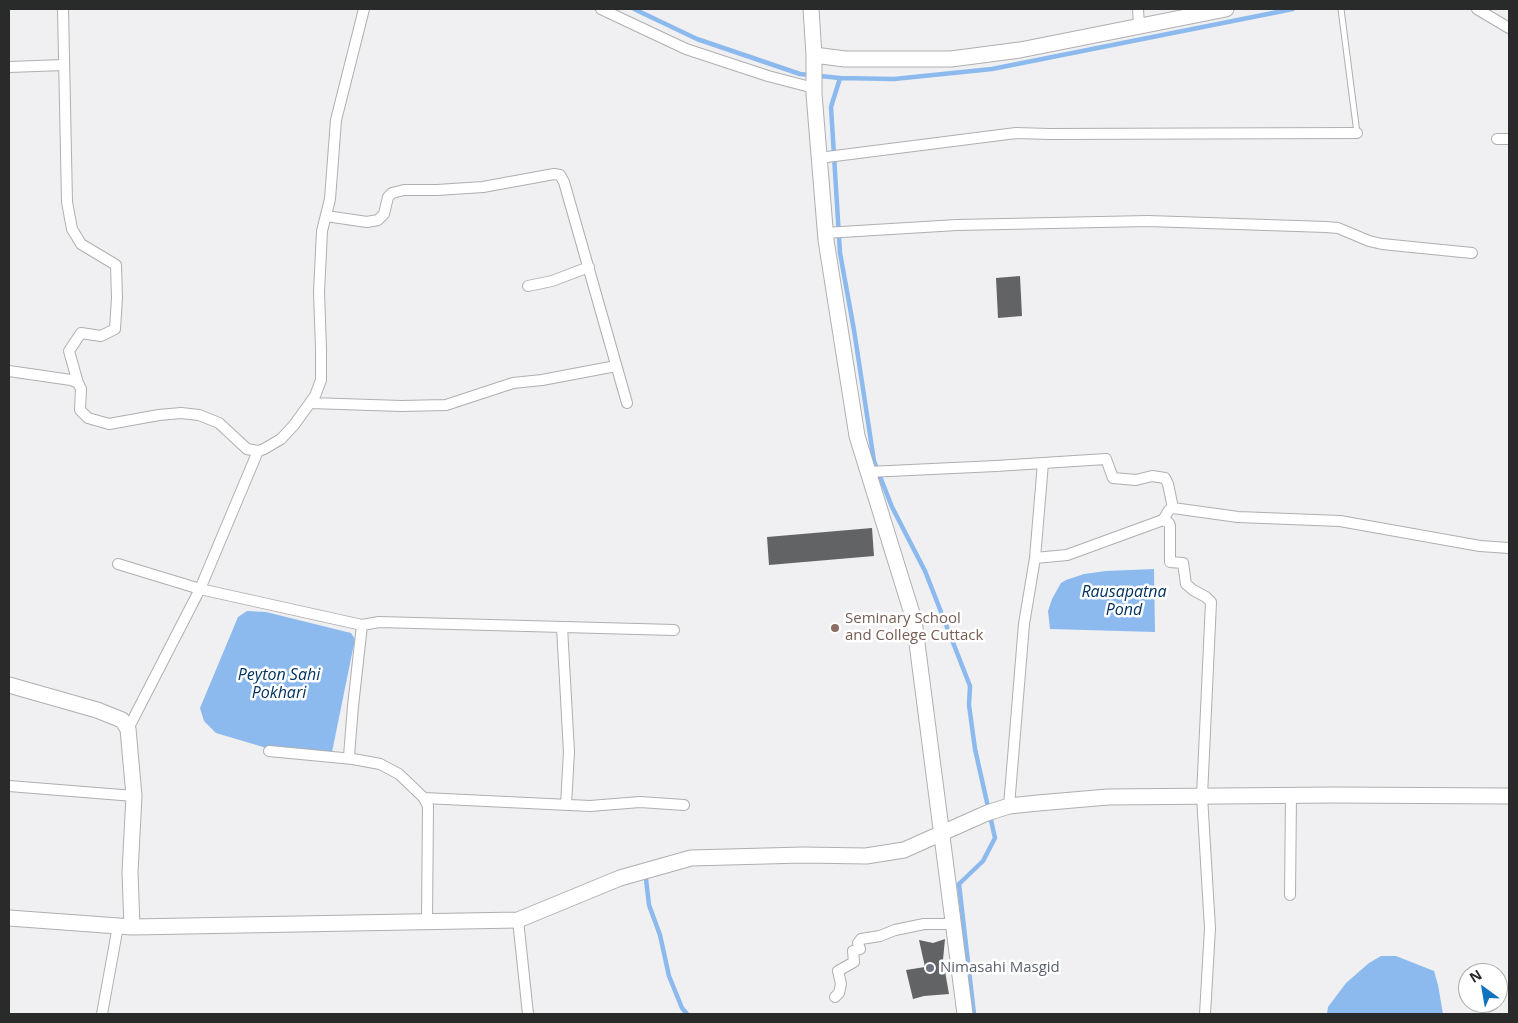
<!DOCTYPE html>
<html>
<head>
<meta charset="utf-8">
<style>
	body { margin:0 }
	#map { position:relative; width:1518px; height:1023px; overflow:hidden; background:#f0f0f2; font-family:"Open Sans",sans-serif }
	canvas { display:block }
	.frame { position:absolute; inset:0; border:10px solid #292a2a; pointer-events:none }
	.north { position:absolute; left:1458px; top:963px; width:50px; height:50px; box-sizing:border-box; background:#fff; border:1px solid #a9aaaa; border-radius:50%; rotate:328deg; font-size:14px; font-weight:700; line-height:20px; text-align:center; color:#292a2a }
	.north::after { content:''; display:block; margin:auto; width:18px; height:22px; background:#0f73be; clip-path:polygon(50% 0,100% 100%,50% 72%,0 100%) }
</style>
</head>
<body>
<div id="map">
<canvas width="1518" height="1023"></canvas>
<div class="frame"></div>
<div class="north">N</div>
</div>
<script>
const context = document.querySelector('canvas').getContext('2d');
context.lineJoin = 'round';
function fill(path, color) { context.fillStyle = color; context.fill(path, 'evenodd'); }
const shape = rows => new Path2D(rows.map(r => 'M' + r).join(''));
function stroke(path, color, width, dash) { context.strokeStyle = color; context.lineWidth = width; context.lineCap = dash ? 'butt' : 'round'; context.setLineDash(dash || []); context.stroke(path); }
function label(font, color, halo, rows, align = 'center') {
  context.font = font + ' "Open Sans",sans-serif'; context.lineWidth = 5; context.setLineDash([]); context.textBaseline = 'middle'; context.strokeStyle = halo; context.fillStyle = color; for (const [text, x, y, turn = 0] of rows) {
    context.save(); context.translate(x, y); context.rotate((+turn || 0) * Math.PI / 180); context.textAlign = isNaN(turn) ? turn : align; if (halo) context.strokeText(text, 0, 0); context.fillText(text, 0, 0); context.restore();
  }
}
fill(shape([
	[1154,569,1155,632,1050,629,1048,611,1052,599,1061,583,1066,580,1084,574,1106,571],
	[247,611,266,612,351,633,355,639,332,752,270,749,216,733,204,721,200,708,238,617],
	[1381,956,1396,956,1434,971,1438,985,1443,1014,1327,1014,1328,1007,1346,983,1369,963]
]), '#8cb9ee');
stroke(shape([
	[634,9,697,39,800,74,840,78,894,79,992,69,1293,9],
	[840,78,831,107,840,253,854,330,874,461,892,507,925,571,970,686,969,705,975,749,995,838,983,861,959,884,974,1014],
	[646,879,649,905,660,935,669,976,682,1008,687,1014]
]), '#8cb9ee', 4.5);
fill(shape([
	[1020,276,1022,316,998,318,996,278],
	[872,528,874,556,769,565,767,537],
	[945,939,943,960,949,994,924,996,913,999,906,970,925,967,919,940,933,943]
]), '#626364');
const lane = shape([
	[1341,9,1357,133]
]);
const street = shape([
	[63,9,67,202,72,229,81,244,116,265,117,298,115,329,101,336,81,333,69,351,78,383],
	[601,9,686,49,768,76,814,88],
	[1138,9,1139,25],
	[1477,9,1509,28],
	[9,67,64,65],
	[1497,139,1509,139],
	[819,158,1016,133,1049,134,1357,133],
	[326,216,367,222,378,220,384,214,388,197,392,193,404,190,437,190,483,187,554,174,560,175,564,182,627,403],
	[825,233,957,225,1148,221,1326,227,1338,228,1369,241,1382,244,1472,253],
	[528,286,552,281,589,267],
	[9,371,71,380,78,383,81,389,80,410,88,418,109,424,159,415,181,413,199,415,219,423,247,449,258,451,264,449,281,439,294,425,315,396,321,380,321,349,319,292,322,231,330,199,336,120,364,9],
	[311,403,401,406,446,405,513,383,542,380,616,366],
	[868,472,996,466,1106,459,1113,478,1136,480,1152,476,1165,478,1168,484,1173,508],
	[1163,520,1169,523,1170,526,1170,562,1183,563,1186,584,1193,590,1206,597,1211,602,1202,796,1210,928,1205,1014],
	[1035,558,1067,555,1163,520,1169,510,1173,508,1238,517,1340,521,1480,546,1509,548],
	[118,564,200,589,362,625,353,706,349,756,353,759,380,764,399,774,424,798,428,806,427,921],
	[362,625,379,622,674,630],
	[562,627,569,752,566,805],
	[128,729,200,589,258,451],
	[269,751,353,759],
	[9,786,134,796],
	[424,798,590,806,640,802,684,805],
	[1009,806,1024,624,1035,558,1043,463],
	[1290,895,1291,795],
	[518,920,528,1014],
	[835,997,839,993,841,984,838,971,854,962,853,951,860,949,858,943,861,939,880,936,895,930,924,924,953,924],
	[102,1014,118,926]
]);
const secondary = shape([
	[811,9,814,55,814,94,826,240,857,436,914,620,965,1014],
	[814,55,845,59,951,59,1020,50,1226,9],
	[9,685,97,710,122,720,128,729,134,796,130,872,132,927],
	[9,918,132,927,518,920,620,878,691,858,803,855,866,856,904,850,987,813,1009,806,1038,803,1108,797,1334,795,1509,796]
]);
stroke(lane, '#aeafb1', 7);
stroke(street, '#aeafb1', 12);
stroke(secondary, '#aeafb1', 17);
stroke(lane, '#fff', 5);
stroke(street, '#fff', 10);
stroke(secondary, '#fff', 15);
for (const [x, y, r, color] of [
	[835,628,5,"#8d6e63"],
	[930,968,5,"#6b7280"]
]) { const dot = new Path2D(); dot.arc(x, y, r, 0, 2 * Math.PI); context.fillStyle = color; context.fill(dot); stroke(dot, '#fff', 2); }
label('15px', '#785e54', '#fff', [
	["Seminary School",845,619],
	["and College Cuttack",845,636]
], 'left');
label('15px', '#5b616d', '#fff', [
	["Nimasahi Masgid",940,968]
], 'left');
label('italic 16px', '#013361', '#fff', [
	["Rausapatna",1124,592],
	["Pond",1124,610],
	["Peyton Sahi",279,675],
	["Pokhari",279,693]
]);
</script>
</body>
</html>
